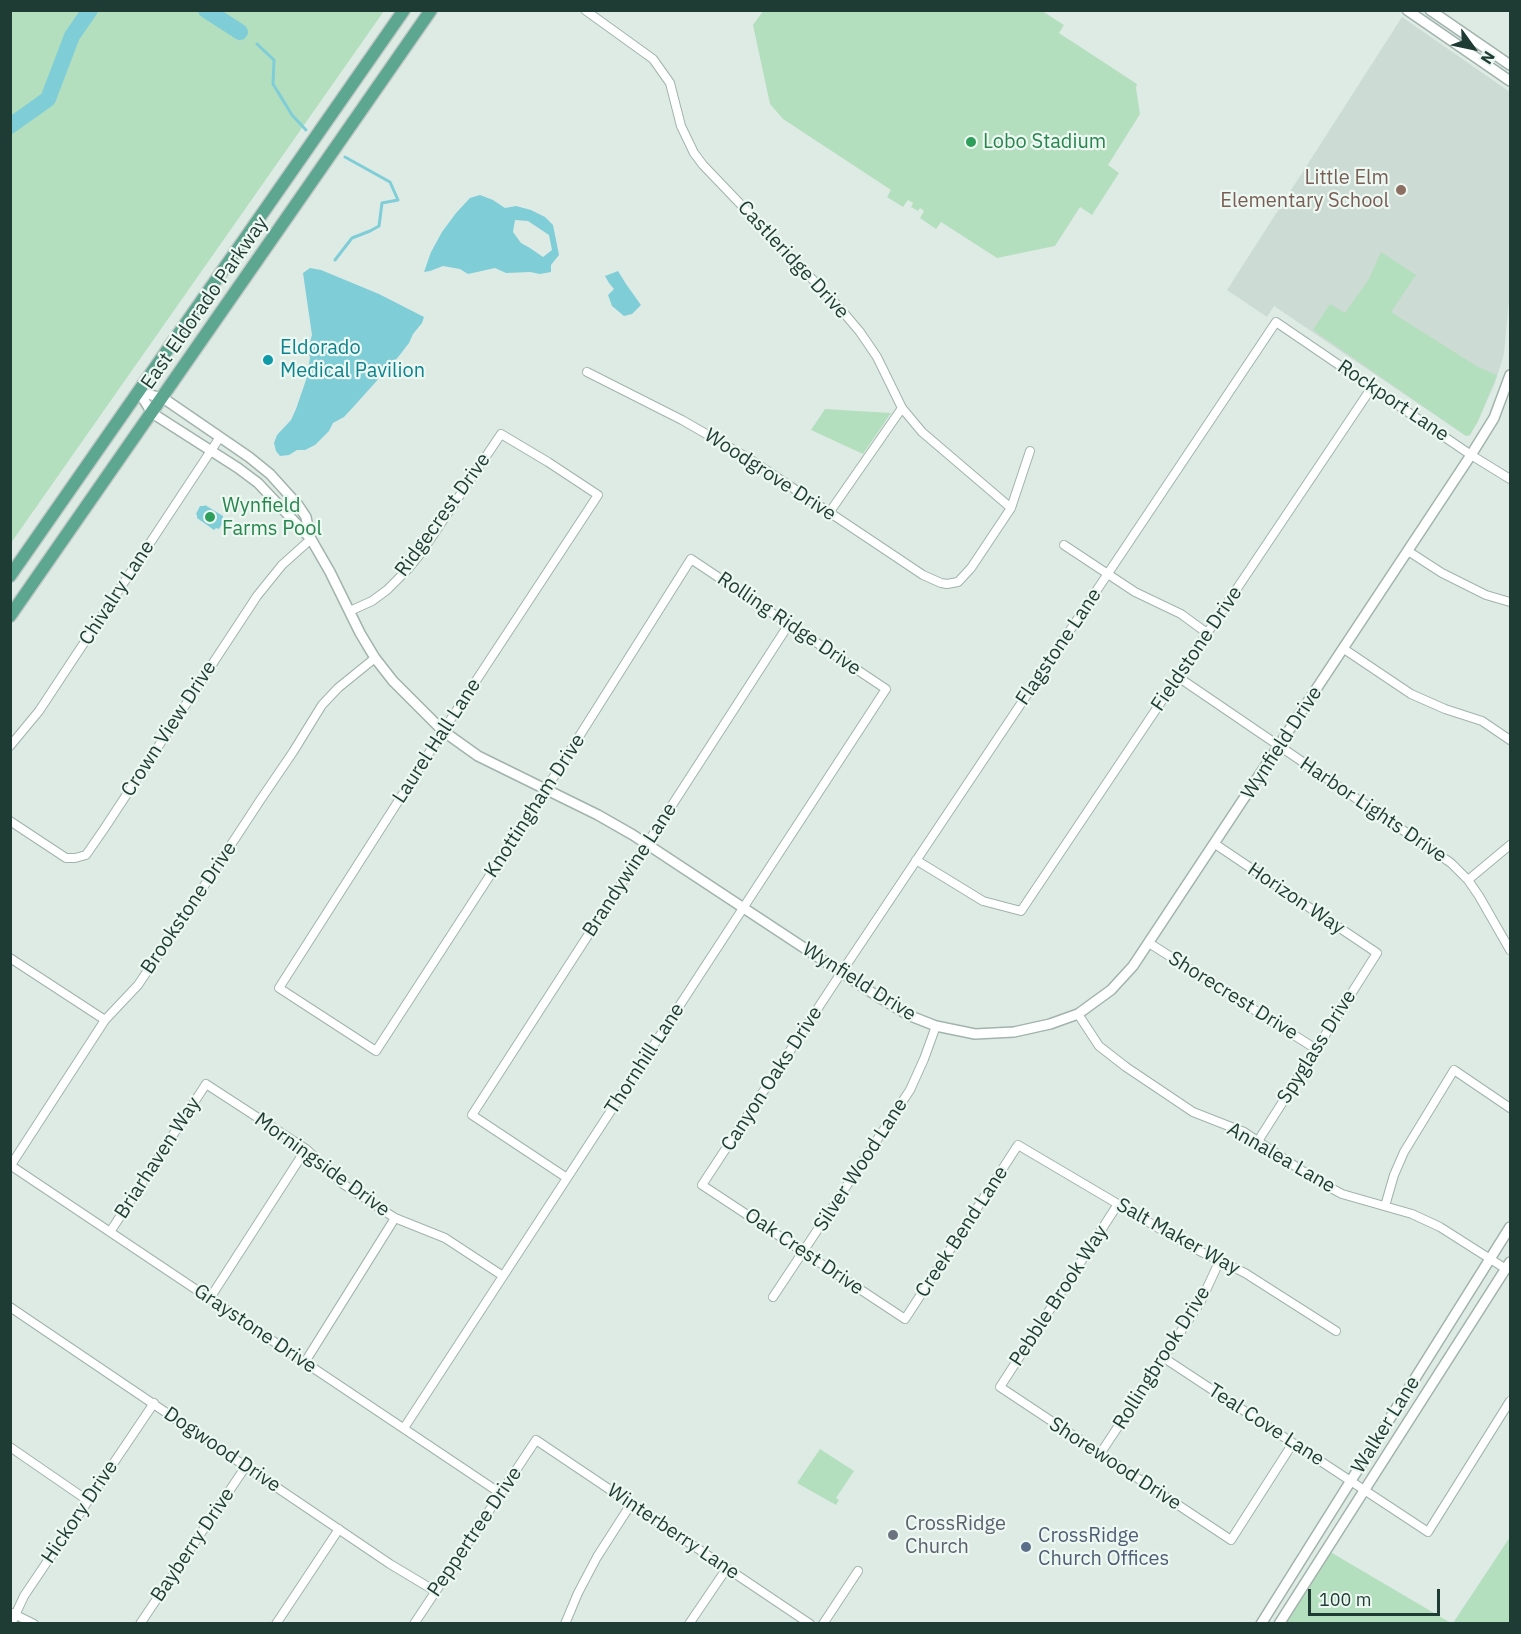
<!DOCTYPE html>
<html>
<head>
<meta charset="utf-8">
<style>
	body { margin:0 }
	#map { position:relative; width:1521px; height:1634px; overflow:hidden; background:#deebe5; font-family:"IBM Plex Sans",sans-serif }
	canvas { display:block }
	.frame { position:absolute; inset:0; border:12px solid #1e3c33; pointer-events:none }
	.north { position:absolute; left:1443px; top:18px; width:60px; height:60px; -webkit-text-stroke:4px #eef8f3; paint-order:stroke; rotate:123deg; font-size:16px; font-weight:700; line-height:24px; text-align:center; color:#1e3c33 }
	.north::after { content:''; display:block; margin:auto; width:21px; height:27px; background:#1e3c33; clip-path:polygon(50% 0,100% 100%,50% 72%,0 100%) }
	.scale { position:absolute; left:1308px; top:1589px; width:132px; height:27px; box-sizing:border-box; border:3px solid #1e3c33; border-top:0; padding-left:8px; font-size:18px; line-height:21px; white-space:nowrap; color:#1e3c33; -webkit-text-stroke:4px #eef8f3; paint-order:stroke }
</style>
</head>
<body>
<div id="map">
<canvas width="1521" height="1634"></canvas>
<div class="frame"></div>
<div class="north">N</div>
<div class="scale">100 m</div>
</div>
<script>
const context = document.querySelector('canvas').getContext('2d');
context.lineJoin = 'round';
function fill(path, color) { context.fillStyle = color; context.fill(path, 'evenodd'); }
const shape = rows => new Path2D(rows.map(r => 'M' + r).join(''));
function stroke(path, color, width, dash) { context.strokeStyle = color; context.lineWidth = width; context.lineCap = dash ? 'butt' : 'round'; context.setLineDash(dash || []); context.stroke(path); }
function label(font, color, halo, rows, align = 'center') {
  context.font = font + ' "IBM Plex Sans",sans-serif'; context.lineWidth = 4.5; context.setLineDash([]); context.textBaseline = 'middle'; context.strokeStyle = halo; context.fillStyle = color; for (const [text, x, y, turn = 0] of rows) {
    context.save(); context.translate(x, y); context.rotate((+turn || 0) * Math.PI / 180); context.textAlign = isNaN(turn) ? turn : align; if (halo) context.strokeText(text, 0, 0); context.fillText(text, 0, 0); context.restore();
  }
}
fill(shape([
	[1402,17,1510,92,1510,289,1504,354,1495,383,1478,421,1470,435,1466,436,1274,306,1267,317,1227,290]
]), '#ccdbd3');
fill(shape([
	[11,10,384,11,11,543,10,11],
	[763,11,1042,11,1064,25,1059,33,1137,84,1136,88,1140,114,1108,165,1119,173,1092,215,1080,207,1055,246,997,258,941,222,936,229,920,218,924,211,920,208,918,211,911,207,913,203,908,200,903,207,887,197,891,190,783,119,770,104,753,25],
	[1381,252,1416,275,1391,312,1478,367,1497,375,1478,421,1470,435,1466,436,1313,330,1330,304,1345,313,1369,279],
	[825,409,891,413,863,454,811,430],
	[820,1449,854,1471,836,1498,839,1500,836,1505,797,1483],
	[1510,1537,1510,1623,1453,1623],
	[1327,1550,1451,1623,1281,1624]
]), '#b4dfbe');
fill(shape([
	[480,195,493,200,505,208,516,206,531,210,545,217,553,225,559,255,551,265,551,272,540,274,530,272,506,273,495,268,468,274,460,269,443,266,430,271,424,272,431,252,442,232,456,213,470,198],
	[515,220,528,221,549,235,552,250,543,257,530,248,521,243,513,232],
	[310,268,321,270,379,294,424,317,422,323,413,334,409,343,399,356,356,404,344,417,333,423,329,431,315,445,305,450,297,450,289,455,280,456,276,451,274,443,277,435,291,420,296,409,306,380,310,358,308,349,312,335,303,273],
	[618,271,626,284,641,305,632,314,624,316,612,306,608,295,614,289,609,283,605,276],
	[205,505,223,516,223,519,224,521,219,529,216,528,214,530,197,518,197,515,196,514,200,506,204,506]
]), '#7fcdd7');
stroke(shape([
	[257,44,274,60,273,84,292,115,306,130],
	[335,260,352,238,370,231,379,226,382,203,398,200,390,182,345,157]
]), '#7fcdd7', 3);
stroke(shape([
	[206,10,240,32],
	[10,126,48,99,72,36,90,10]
]), '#7fcdd7', 16);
const minor = shape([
	[585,10,653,59,670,83,681,126,694,153,703,165,838,306,860,332,877,357,902,408,922,432,1011,508],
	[587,372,682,420,748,458,923,575,941,583,947,584,958,582,971,568,1011,508,1030,451],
	[829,513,902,408],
	[1064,545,1135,592,1181,614,1207,633],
	[1408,551,1442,573,1486,595,1510,602],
	[350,611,372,601,387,590,408,569,421,553,501,434,548,462,598,495,443,731,279,988,376,1051,546,789,691,559,886,689,404,1428],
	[1344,649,1411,694,1445,709,1482,721,1510,740],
	[1178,677,1451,863,1468,880,1479,896,1510,950],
	[10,746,39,711,220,437],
	[10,821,66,858,75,858,86,855,104,829,257,596,282,565,311,539],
	[1215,844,1377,953,1258,1141],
	[916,860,983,901,1021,911,1372,387],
	[1468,880,1510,845],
	[1149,943,1316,1049],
	[10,958,105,1020],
	[1078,1014,1099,1046,1126,1067,1193,1112,1244,1132,1316,1180,1342,1194,1412,1214,1440,1227,1506,1269],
	[10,1165,500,1493],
	[11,1165,105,1020,138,985,185,915,261,799,293,752,322,705,338,688,375,658],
	[567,1178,472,1115,789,624],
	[1118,1204,1000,1387,1231,1540,1293,1443],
	[1385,1206,1394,1175,1404,1152,1454,1070,1510,1108],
	[110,1232,206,1084,306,1149,343,1184,395,1218,445,1238,503,1276],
	[773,1297,910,1090,924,1059,936,1026],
	[210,1298,306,1149],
	[10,1307,390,1564,435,1591],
	[1336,1331,1245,1273,1189,1246,1018,1145,905,1319,702,1185,841,973,1276,322,1471,455,1510,479],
	[1164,1358,1428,1532,1510,1401],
	[305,1362,395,1218],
	[10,1447,87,1500],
	[1100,1454,1201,1301,1220,1260],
	[12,1613,34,1624],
	[11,1624,24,1596,154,1403],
	[140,1624,246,1466],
	[276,1624,339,1529],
	[414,1624,536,1440,810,1624],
	[565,1624,578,1593,597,1557,631,1504],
	[689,1624,727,1568],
	[823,1624,858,1571]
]);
const tertiary = shape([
	[1407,10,1510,81],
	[1430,10,1510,65],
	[139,392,152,413,238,468,258,483,311,539,330,572,360,633,375,658,393,681,443,731,478,756,598,815,633,835,877,996,908,1015,936,1026,975,1034,1014,1032,1050,1024,1078,1014,1111,990,1133,966,1471,455,1494,418,1510,375],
	[139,392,163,398,249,457,270,474,298,505,306,517,310,537],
	[1261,1624,1510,1227],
	[1279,1624,1510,1262]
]);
const primary = shape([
	[10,576,404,10],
	[10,616,431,10]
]);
stroke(minor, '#a1b3ac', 10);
stroke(tertiary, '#a1b3ac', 12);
stroke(primary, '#c0c8c6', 15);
stroke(minor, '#fff', 8);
stroke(tertiary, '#fff', 9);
stroke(primary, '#5da690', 12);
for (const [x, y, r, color] of [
	[971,142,6,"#2e9e5b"],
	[1401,190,6,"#8d6e63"],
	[268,360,6,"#0f9aa8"],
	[210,517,6,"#2e9e5b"],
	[893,1535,6,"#6b7280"],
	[1026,1547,6,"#5c6f8a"]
]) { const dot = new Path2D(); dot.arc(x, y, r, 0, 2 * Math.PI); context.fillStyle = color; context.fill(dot); stroke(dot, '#eef8f3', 2); }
label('20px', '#27864d', '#eef8f3', [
	["Lobo Stadium",983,142],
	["Wynfield",222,506],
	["Farms Pool",222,529]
], 'left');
label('20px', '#785e54', '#eef8f3', [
	["Little Elm",1389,178],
	["Elementary School",1389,201]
], 'right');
label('20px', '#1e3c33', '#eef8f3', [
	["Castleridge Drive",793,260,47],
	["East Eldorado Parkway",205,303,-55],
	["Rockport Lane",1393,401,34],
	["Woodgrove Drive",770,475,33],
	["Ridgecrest Drive",443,515,-54],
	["Chivalry Lane",117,593,-57],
	["Rolling Ridge Drive",789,624,34],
	["Flagstone Lane",1059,647,-56],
	["Fieldstone Drive",1197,649,-56],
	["Crown View Drive",169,729,-57],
	["Laurel Hall Lane",437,741,-57],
	["Wynfield Drive",1282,743,-57],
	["Knottingham Drive",535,806,-57],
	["Harbor Lights Drive",1373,810,34],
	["Brandywine Lane",630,870,-57],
	["Horizon Way",1296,899,34],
	["Brookstone Drive",189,908,-56],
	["Wynfield Drive",859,982,32],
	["Shorecrest Drive",1233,996,32],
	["Spyglass Drive",1317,1047,-58],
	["Thornhill Lane",645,1059,-57],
	["Canyon Oaks Drive",772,1079,-57],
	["Briarhaven Way",158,1158,-57],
	["Annalea Lane",1281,1158,30],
	["Morningside Drive",322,1165,36],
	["Silver Wood Lane",861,1165,-57],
	["Creek Bend Lane",962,1232,-57],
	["Salt Maker Way",1178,1237,29],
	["Oak Crest Drive",804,1252,34],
	["Pebble Brook Way",1059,1296,-57],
	["Graystone Drive",255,1329,34],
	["Rollingbrook Drive",1162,1358,-58],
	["Teal Cove Lane",1266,1425,33],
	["Walker Lane",1386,1425,-58],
	["Dogwood Drive",222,1450,34],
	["Shorewood Drive",1115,1464,33],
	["Hickory Drive",80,1512,-56],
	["Peppertree Drive",475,1532,-56],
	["Winterberry Lane",673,1532,34],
	["Bayberry Drive",193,1545,-56]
]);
label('20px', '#0d838f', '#eef8f3', [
	["Eldorado",280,348],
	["Medical Pavilion",280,371]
], 'left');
label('20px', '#5b616d', '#eef8f3', [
	["CrossRidge",905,1524],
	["Church",905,1547]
], 'left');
label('20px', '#4e5e75', '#eef8f3', [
	["CrossRidge",1038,1536],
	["Church Offices",1038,1559]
], 'left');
</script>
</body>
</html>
